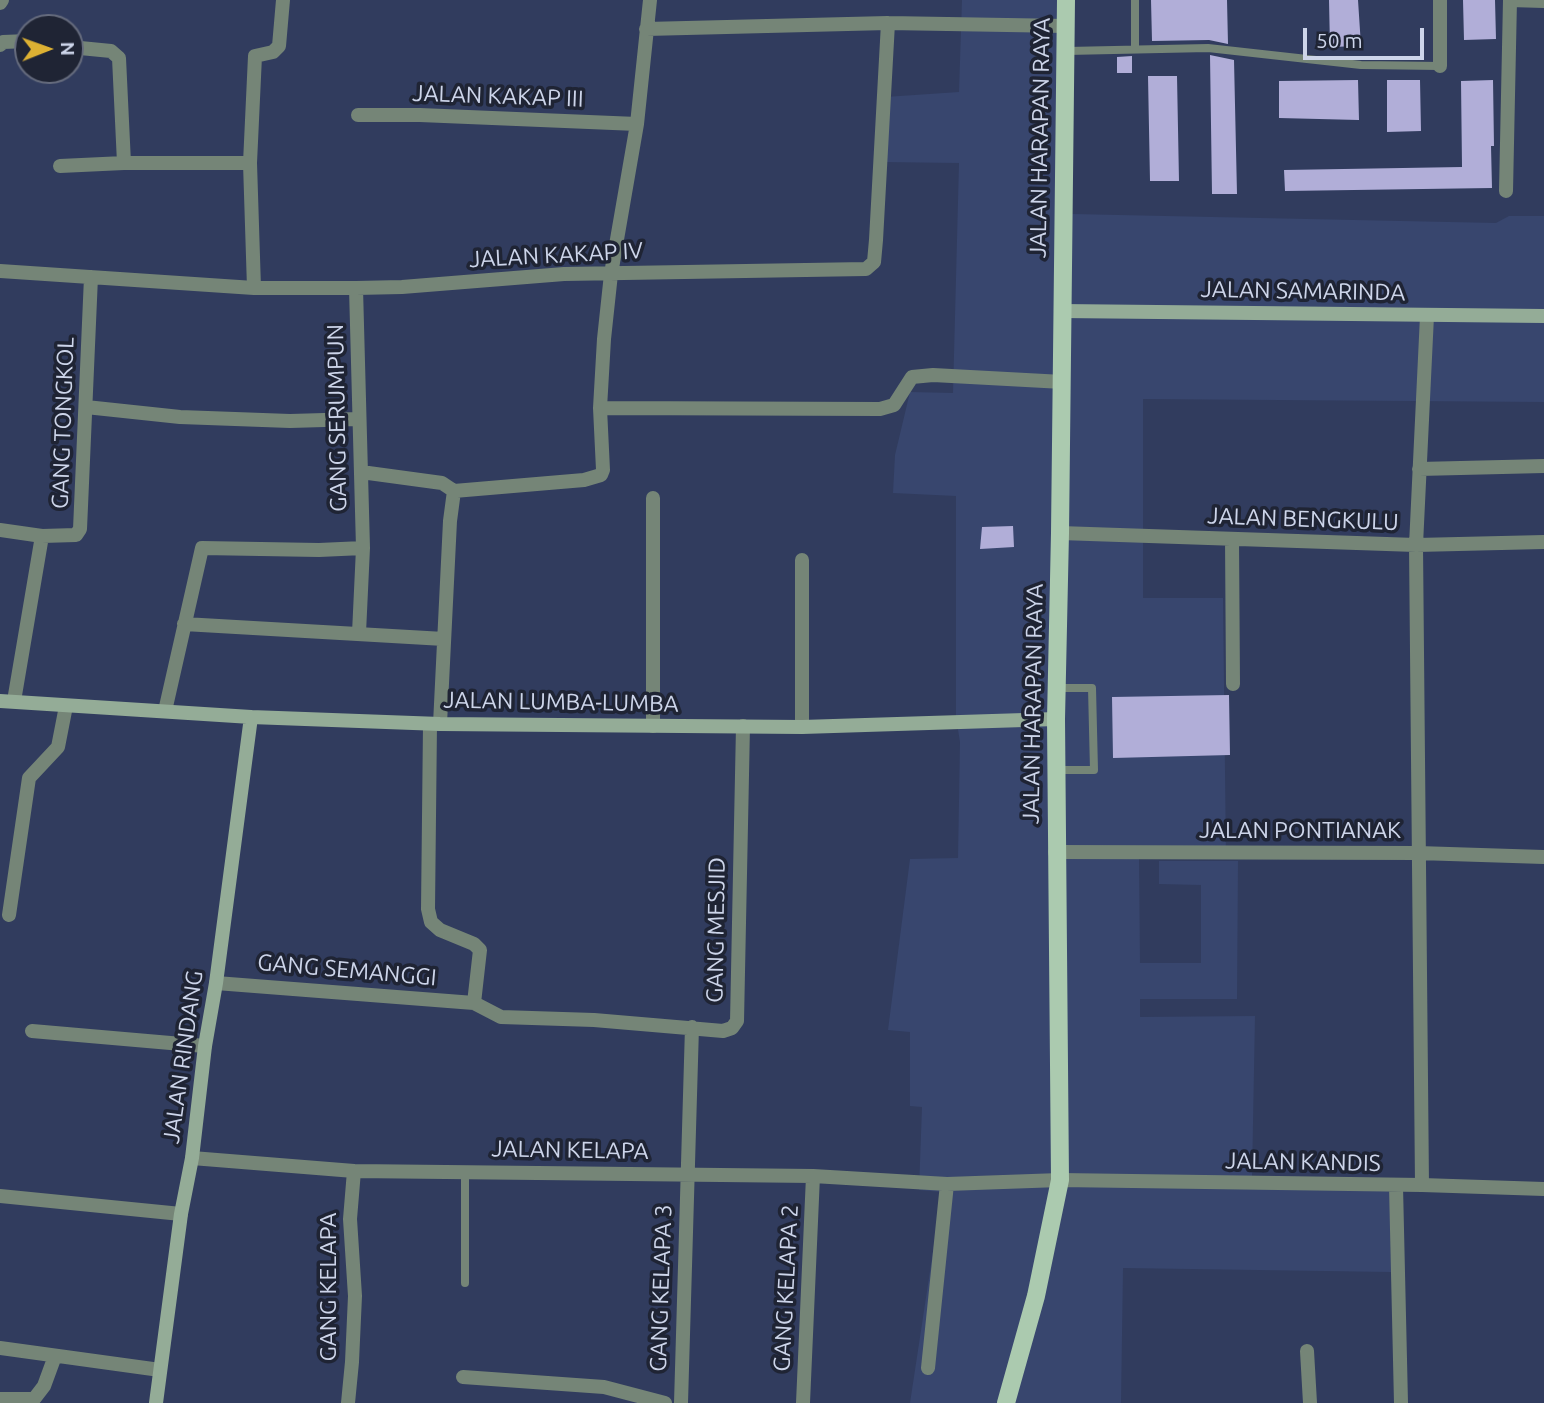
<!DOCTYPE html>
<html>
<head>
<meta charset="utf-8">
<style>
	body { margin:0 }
	#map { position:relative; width:1544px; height:1403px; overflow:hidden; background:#313c5e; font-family:Ubuntu,sans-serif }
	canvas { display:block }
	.north { position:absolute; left:14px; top:14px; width:70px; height:70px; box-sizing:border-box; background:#1f2434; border:2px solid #656b7d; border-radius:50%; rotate:89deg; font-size:19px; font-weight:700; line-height:28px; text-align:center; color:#cdd5ea }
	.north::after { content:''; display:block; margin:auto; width:24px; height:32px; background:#ddb133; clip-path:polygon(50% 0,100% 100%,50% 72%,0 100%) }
	.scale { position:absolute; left:1303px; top:28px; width:121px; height:32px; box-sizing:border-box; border:4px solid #cdd5ea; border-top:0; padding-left:9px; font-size:21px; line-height:24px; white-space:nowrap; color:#cdd5ea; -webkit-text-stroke:5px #1f2434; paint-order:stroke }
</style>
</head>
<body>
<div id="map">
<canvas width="1544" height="1403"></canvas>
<div class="north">N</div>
<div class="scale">50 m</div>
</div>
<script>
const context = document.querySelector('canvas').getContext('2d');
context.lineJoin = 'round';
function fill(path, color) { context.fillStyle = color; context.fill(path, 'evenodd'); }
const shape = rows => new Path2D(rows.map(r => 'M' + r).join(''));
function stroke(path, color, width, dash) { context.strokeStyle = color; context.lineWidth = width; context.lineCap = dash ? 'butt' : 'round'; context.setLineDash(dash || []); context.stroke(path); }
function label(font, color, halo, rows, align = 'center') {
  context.font = font + ' Ubuntu,sans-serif'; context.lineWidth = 7; context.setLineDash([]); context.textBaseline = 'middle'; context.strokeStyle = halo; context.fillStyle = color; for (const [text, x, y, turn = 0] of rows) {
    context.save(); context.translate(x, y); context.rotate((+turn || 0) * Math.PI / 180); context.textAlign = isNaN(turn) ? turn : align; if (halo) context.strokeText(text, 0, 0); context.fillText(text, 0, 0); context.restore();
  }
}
fill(shape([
	[962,0,1075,0,1072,214,1496,223,1509,216,1544,216,1544,402,1143,399,1143,598,1223,598,1226,857,1139,857,1140,963,1201,963,1201,885,1159,884,1159,861,1238,861,1237,999,1140,999,1140,1017,1255,1016,1252,1177,1390,1180,1391,1272,1123,1268,1121,1403,910,1403,942,1192,919,1190,922,1107,910,1106,910,1032,888,1030,910,859,958,858,960,742,956,717,956,496,893,493,895,455,910,392,953,393,959,163,882,162,885,97,959,92]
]), '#38466e');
fill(shape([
	[1151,0,1227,0,1228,44,1209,40,1152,41],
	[1329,0,1358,0,1361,46,1330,47],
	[1463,0,1495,0,1496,39,1464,40],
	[1210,55,1234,60,1237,194,1212,194],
	[1132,56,1132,73,1117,73,1117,57],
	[1148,76,1177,76,1179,181,1150,181],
	[1358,80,1359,120,1279,118,1279,81],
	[1387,80,1420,80,1421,131,1387,132],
	[1493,80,1494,146,1491,146,1492,188,1285,191,1284,170,1462,167,1461,81],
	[1013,526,1014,547,980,549,982,527],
	[1229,695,1230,755,1113,758,1112,697]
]), '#b1aed8');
stroke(shape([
	[1135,49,1135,0],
	[1067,51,1208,48,1361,65,1440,66],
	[1056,688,1092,688,1094,770,1057,770],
	[465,1172,465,1283]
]), '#758577', 8);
stroke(shape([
	[1440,0,1440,66],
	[1510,0,1544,1],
	[0,3,2,0],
	[646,29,888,23,1066,26],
	[0,45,3,42,28,41],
	[70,47,111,51,119,58,124,163],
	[358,115,420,115,637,124],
	[60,166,124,163,250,163],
	[1506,191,1510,0],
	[0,271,254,288,356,288,402,287,564,274,866,269,874,262,876,240,888,23],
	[254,288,250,163,255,56,273,52,279,46,283,0],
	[356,288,363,548],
	[86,407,180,417,290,421,359,419],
	[600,408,880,409,894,405,912,377,933,375,1063,382],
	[1419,469,1544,466],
	[361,472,442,483,454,491],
	[0,530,42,536,14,701],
	[1060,533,1416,545,1544,542],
	[42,536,76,535,80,529,91,277],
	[1232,539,1233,684],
	[802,560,802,727],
	[184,624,444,639],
	[165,711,202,548,319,550,363,548,359,633],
	[430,724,428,909,431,922,440,930,474,944,480,950,474,1003],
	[440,724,450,521,454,491,584,480,601,475,603,470,600,408,604,339,611,274,637,124,650,0],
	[653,726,653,498],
	[1055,852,1418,853,1544,857],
	[9,915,29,778,58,747,66,706],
	[216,983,474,1003,501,1017,594,1020,723,1031,732,1028,737,1021,743,726],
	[32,1031,205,1046],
	[192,1158,354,1171,813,1176,947,1184,1060,1180,1422,1185,1544,1189],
	[1422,1185,1416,545,1427,316],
	[1396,1186,1401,1403],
	[0,1196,181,1214],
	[0,1348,160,1370],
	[1307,1351,1310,1403],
	[928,1368,947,1184],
	[463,1377,604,1387,665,1403],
	[0,1399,34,1399,44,1386,55,1356],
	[348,1403,352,1362,355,1296,350,1219,354,1171],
	[681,1403,692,1027],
	[803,1403,813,1176]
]), '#758577', 14);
stroke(shape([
	[1061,311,1544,316],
	[0,701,251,717,440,724,802,727,1056,719],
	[156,1403,181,1214,192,1158,205,1046,216,983,251,717]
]), '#94ac97', 14);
stroke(shape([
	[1006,1403,1036,1296,1060,1180,1056,719,1060,533,1066,0]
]), '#abcaaf', 18);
label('23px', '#cdd5ea', '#1f2434', [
	["JALAN KAKAP III",498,96,2],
	["JALAN HARAPAN RAYA",1040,138,-89],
	["JALAN KAKAP IV",556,255,-3],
	["JALAN SAMARINDA",1303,291,1],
	["GANG SERUMPUN",337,418,-91],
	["GANG TONGKOL",63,423,-88],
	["JALAN BENGKULU",1303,519,2],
	["JALAN LUMBA-LUMBA",561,702,1],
	["JALAN HARAPAN RAYA",1033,704,-89],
	["JALAN PONTIANAK",1300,830],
	["GANG MESJID",716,930,-89],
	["GANG SEMANGGI",347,970,5],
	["JALAN RINDANG",183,1057,-82],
	["JALAN KELAPA",570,1150,1],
	["JALAN KANDIS",1303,1162,1],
	["GANG KELAPA",328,1287,-90],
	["GANG KELAPA 3",661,1288,-88],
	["GANG KELAPA 2",786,1288,-87]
]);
</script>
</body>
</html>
